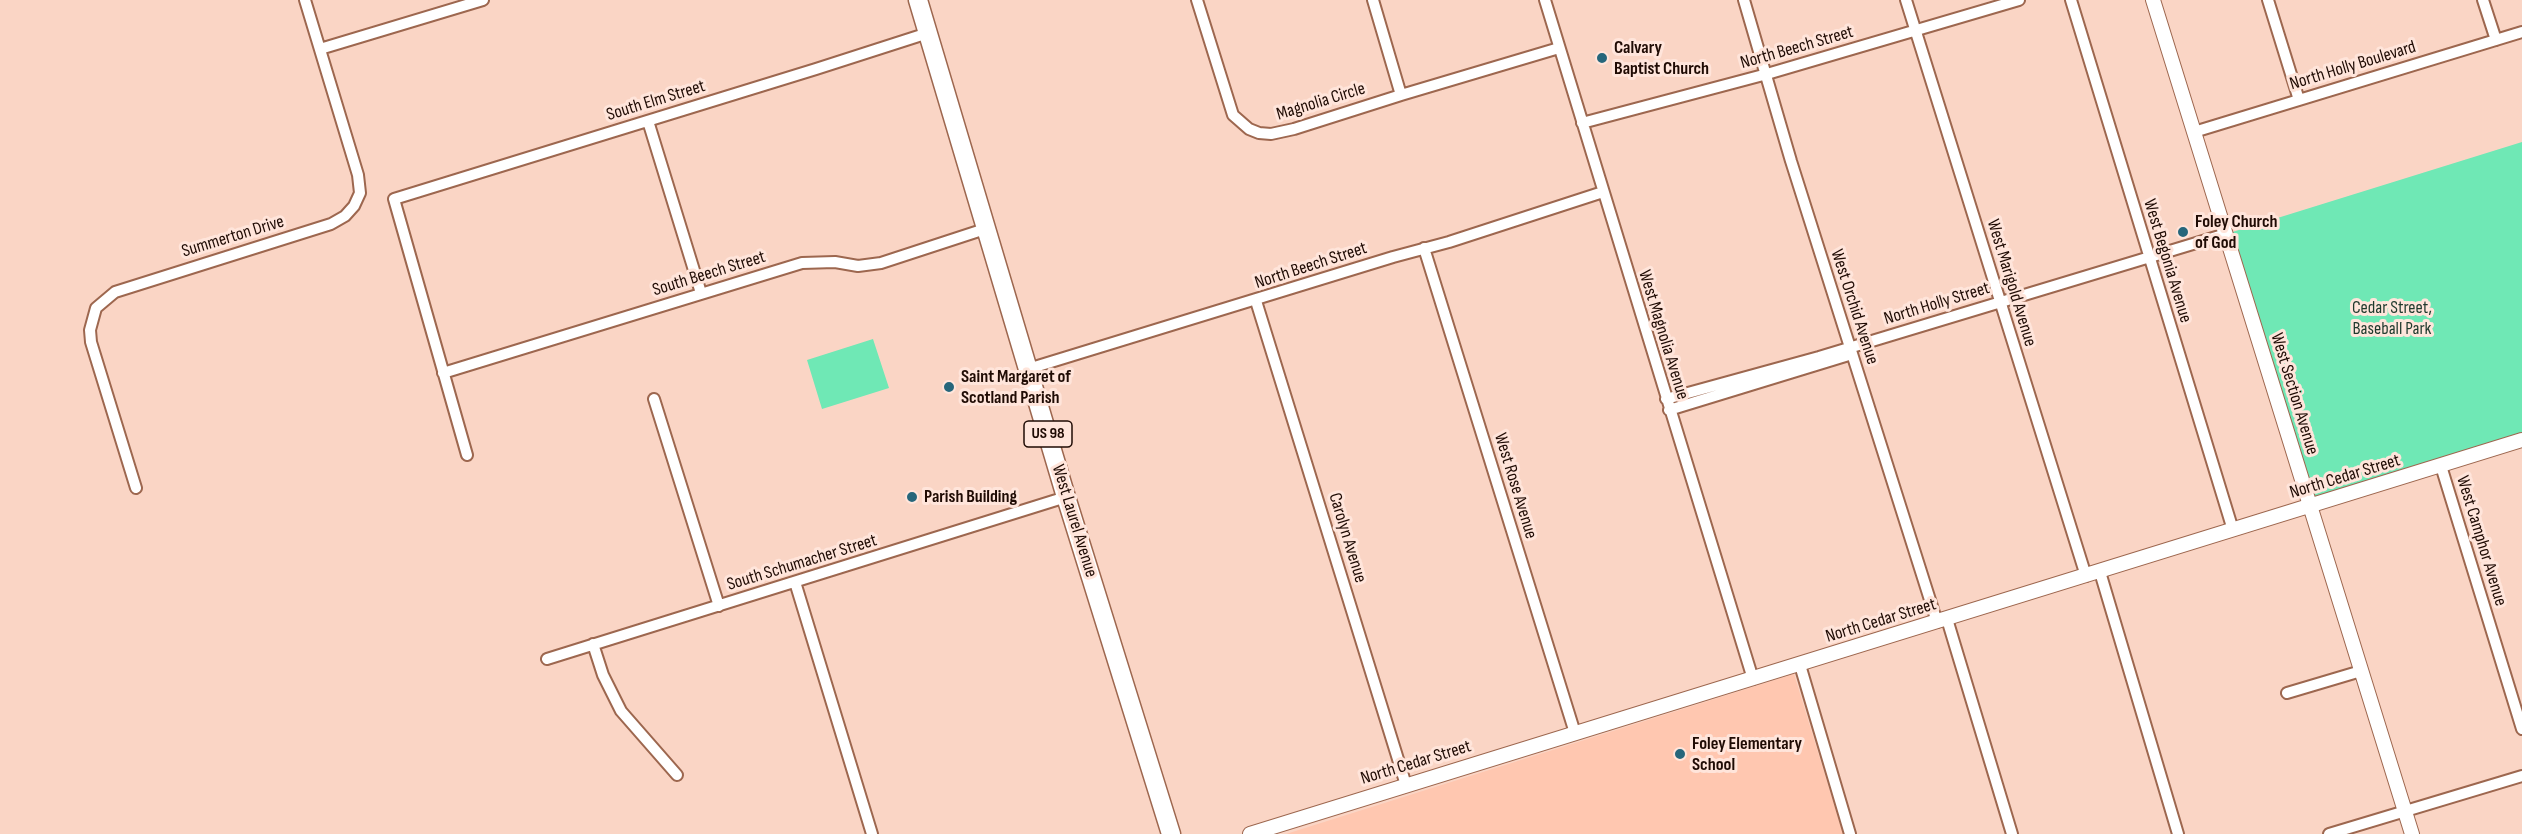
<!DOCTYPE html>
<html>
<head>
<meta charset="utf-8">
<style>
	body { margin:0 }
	canvas { display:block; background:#fad5c5 }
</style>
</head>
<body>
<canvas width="2522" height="834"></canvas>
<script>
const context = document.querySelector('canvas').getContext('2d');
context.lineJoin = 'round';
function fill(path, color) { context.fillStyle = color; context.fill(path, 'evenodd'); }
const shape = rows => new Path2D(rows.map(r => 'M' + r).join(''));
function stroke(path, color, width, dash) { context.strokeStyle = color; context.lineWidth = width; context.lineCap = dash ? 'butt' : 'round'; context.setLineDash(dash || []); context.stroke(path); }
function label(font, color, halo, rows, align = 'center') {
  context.font = font + ' "Sofia Sans Condensed",sans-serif'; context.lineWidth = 6; context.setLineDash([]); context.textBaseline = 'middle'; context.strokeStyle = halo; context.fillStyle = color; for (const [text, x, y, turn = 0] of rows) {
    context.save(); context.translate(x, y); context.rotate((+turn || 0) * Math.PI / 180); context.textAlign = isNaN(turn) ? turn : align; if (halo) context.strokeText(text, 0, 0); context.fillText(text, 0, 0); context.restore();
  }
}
fill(shape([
	[1794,674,1843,834,1286,834]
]), '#ffc7b0');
fill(shape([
	[2522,142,2522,435,2315,498,2226,234],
	[873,339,889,388,822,409,807,360]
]), '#6fe8b5');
const minor = shape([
	[1197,0,1233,115,1249,129,1259,133,1271,134,1294,129,1401,95,1373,0],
	[1545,0,1753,679],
	[1744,0,1791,161,1937,622],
	[1906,0,2086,576],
	[2071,0,2233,530],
	[2268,0,2299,100],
	[2483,0,2496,40],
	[320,49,483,0],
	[1401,95,1559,48],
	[648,121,701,293],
	[1582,123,1767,74,2019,0],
	[2194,132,2522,32],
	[1424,248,1575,733],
	[1256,301,1406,785],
	[1028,369,1393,257,1449,242,1603,192],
	[443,373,802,263,835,262,858,266,881,263,988,228],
	[654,399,719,606],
	[1666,399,1819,357,2226,234],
	[1669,410,1852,354],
	[467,455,394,199,816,69,928,33],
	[2441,466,2522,729],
	[136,488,91,342,90,330,96,308,115,292,331,224,345,216,354,206,360,193,358,175,305,0],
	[2100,572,2178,834],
	[795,582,872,834],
	[1947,619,2012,834],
	[593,644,603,675,621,711,677,775],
	[547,659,1066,497],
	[1800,665,1850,834],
	[2287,693,2361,671],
	[2329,834,2522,776]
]);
const tertiary = shape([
	[2153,0,2412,834],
	[1250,834,2522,440]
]);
const primary = shape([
	[918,0,1066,497,1171,834]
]);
stroke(minor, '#9d674f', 14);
stroke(tertiary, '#9d674f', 16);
stroke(primary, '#9d674f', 21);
stroke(minor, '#fff', 10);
stroke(tertiary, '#fff', 14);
stroke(primary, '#fff', 18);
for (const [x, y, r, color] of [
	[1602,58,6,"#26667b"],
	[2183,232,6,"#26667b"],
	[949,387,6,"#26667b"],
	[912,497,6,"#26667b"],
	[1680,754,6,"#26667b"]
]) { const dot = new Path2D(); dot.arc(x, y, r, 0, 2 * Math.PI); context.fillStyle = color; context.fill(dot); stroke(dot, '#ffe5db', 2); }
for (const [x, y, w] of [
	[1048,434,48]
]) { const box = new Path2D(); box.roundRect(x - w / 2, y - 13, w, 26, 4.5); context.fillStyle = '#ffe5db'; context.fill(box); stroke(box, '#1f0b04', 1.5); }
label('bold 16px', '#1f0b04', null, [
	["US 98",1048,434]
]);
label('bold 18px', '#1f0b04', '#ffe5db', [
	["Calvary",1614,48],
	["Baptist Church",1614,69],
	["Foley Church",2195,222],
	["of God",2195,243],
	["Saint Margaret of",961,377],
	["Scotland Parish",961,398],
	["Parish Building",924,497],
	["Foley Elementary",1692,744],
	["School",1692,765]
], 'left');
label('18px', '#1f0b04', '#ffe5db', [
	["North Beech Street",1797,48,-16],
	["North Holly Boulevard",2353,66,-17],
	["South Elm Street",656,101,-17],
	["Magnolia Circle",1321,102,-17],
	["Summerton Drive",233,237,-17],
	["West Begonia Avenue",2167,261,73],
	["North Beech Street",1311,266,-18],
	["South Beech Street",709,274,-17],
	["West Marigold Avenue",2011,283,73],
	["North Holly Street",1937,304,-17],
	["West Orchid Avenue",1854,307,72],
	["West Magnolia Avenue",1663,335,73],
	["West Section Avenue",2294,394,73],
	["North Cedar Street",2345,477,-17],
	["West Rose Avenue",1515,486,73],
	["West Laurel Avenue",1074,521,73],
	["Carolyn Avenue",1347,538,73],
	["West Camphor Avenue",2481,541,73],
	["South Schumacher Street",802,563,-17],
	["North Cedar Street",1881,621,-17],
	["North Cedar Street",1416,763,-17]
]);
label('18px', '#1f392d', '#ffe5db', [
	["Cedar Street,",2392,308],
	["Baseball Park",2392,329]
]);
</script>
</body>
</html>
